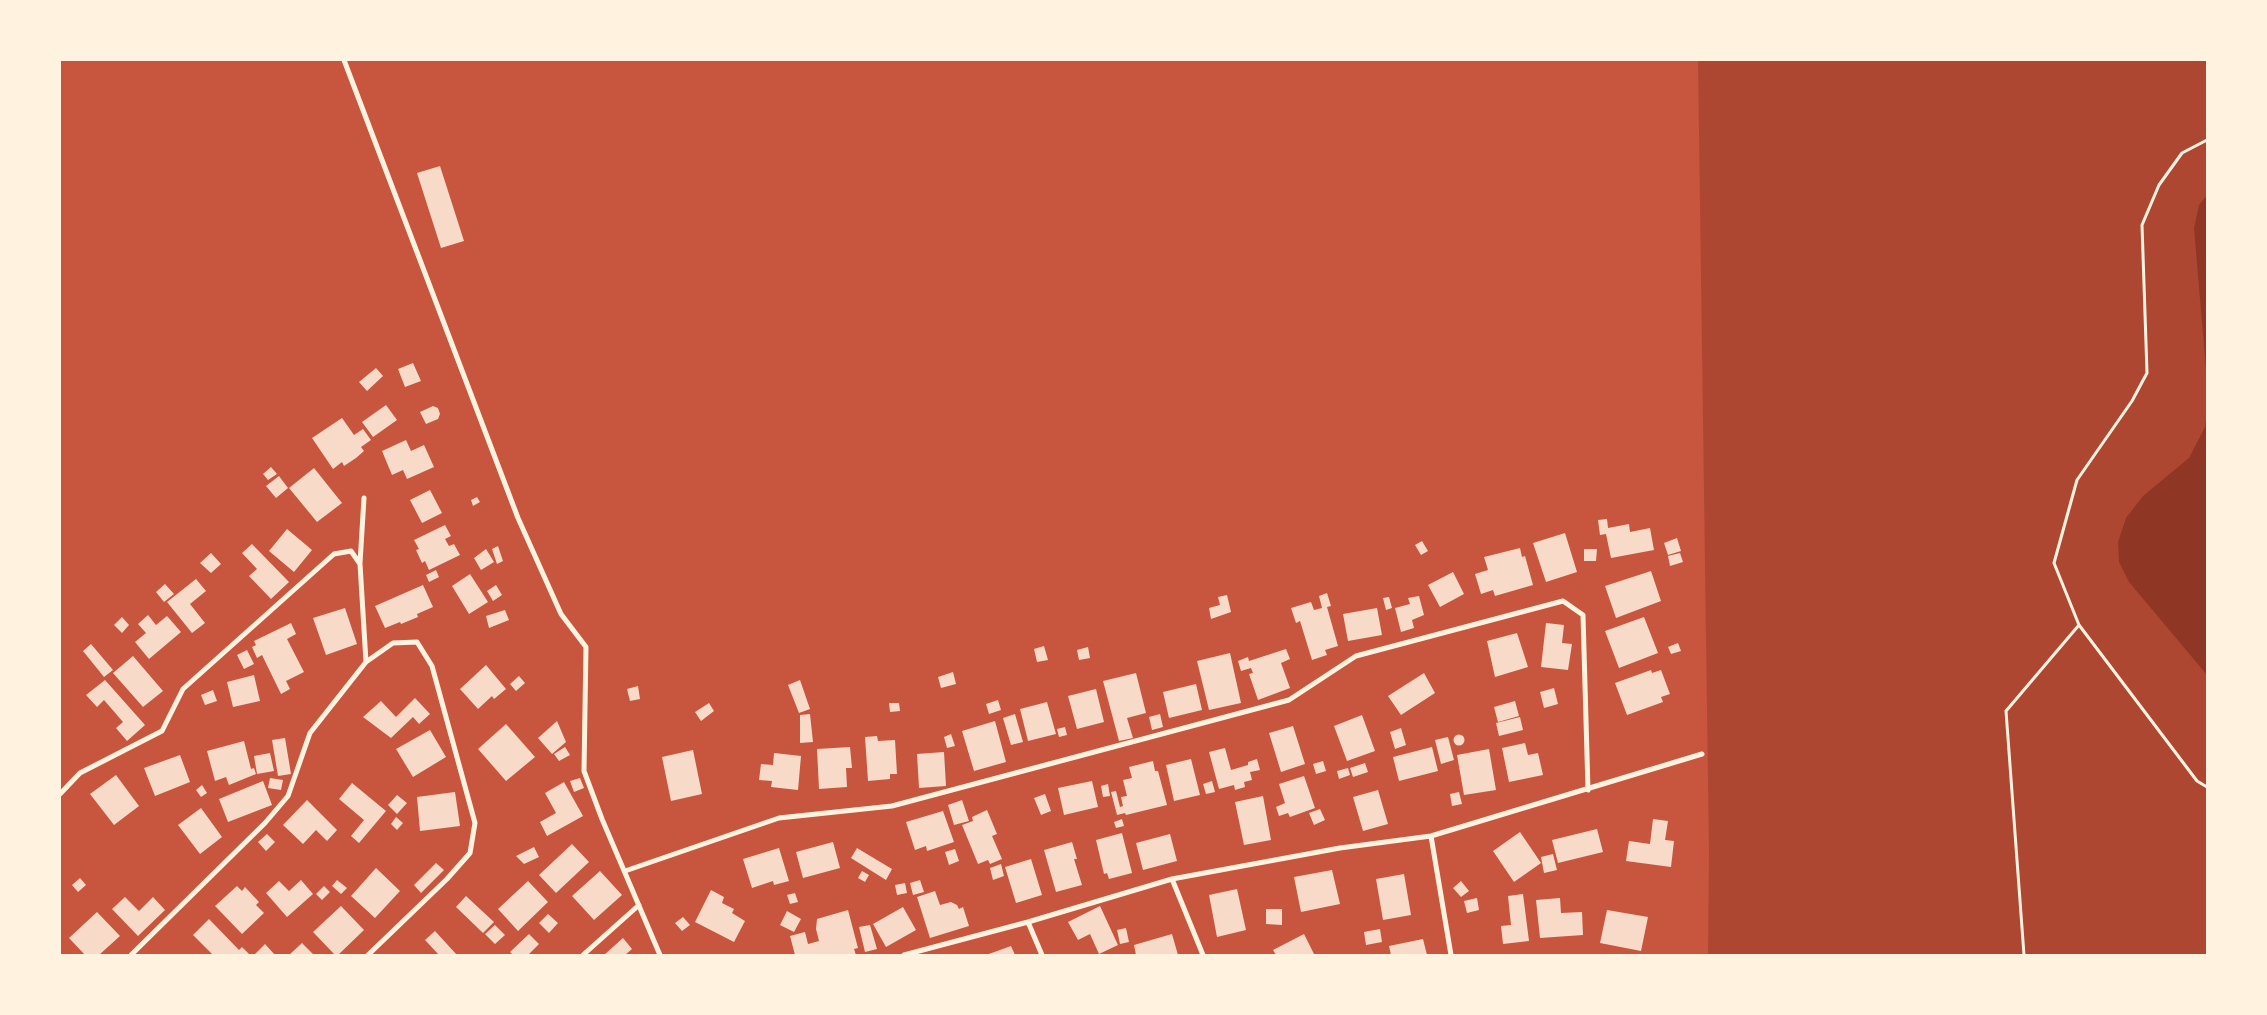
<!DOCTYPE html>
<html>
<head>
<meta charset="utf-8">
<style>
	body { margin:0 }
	#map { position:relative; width:2267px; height:1015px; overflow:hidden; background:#c8553d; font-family:"Space Grotesk",sans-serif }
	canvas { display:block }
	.frame { position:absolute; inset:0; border:61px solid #fff3e0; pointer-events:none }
</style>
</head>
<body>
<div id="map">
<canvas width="2267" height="1015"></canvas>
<div class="frame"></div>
</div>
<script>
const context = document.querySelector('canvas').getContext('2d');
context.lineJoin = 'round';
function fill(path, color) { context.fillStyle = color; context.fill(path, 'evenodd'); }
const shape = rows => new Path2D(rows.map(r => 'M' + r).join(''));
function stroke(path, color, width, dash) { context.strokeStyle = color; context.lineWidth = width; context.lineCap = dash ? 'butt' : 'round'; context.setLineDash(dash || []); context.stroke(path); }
fill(shape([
	[1698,60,2207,60,2207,955,1708,955,1709,852]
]), '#ae4732');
fill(shape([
	[2207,195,2207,381,2194,228,2199,205],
	[2207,414,2207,675,2129,582,2119,562,2118,542,2126,518,2143,496,2189,458,2205,427]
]), '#8f3625');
fill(shape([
	[440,166,464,241,441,248,417,173],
	[413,363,421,381,405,387,398,369],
	[376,368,383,376,367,391,359,382],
	[386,405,397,420,373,437,362,422],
	[433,406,438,408,440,414,438,419,426,424,420,412],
	[342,418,354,435,363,429,371,440,361,447,364,451,356,458,344,466,342,462,333,469,312,438],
	[406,440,411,451,424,445,434,467,407,479,403,470,392,475,382,451],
	[271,467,277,474,268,480,263,474],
	[314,468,342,503,317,522,289,488],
	[279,476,288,488,276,498,266,486],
	[430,490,442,513,422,523,410,500],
	[477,497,480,502,473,506,471,500],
	[1607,519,1608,528,1629,524,1630,532,1650,528,1654,550,1611,558,1606,534,1600,535,1598,520],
	[445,525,451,536,445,539,449,546,454,544,460,555,429,570,425,561,422,563,416,550,419,549,414,540],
	[287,529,312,550,294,572,269,551],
	[1565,533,1577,572,1546,582,1533,543],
	[1677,538,1681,551,1668,555,1664,543],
	[1422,541,1428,551,1421,555,1415,545],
	[252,544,289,582,271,599,249,576,257,569,242,553],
	[498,546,503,561,497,564,492,549],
	[1520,548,1522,557,1525,556,1533,585,1495,596,1493,590,1481,594,1475,574,1488,570,1484,557],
	[486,549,494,562,481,570,474,558],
	[1584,549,1597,549,1596,561,1584,561],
	[211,553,221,564,211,573,200,563],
	[1680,553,1683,562,1670,566,1668,556],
	[436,570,439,577,429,582,426,575],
	[1651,571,1661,601,1616,618,1605,586],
	[1453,572,1464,594,1440,607,1428,585],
	[470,574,488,602,469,614,452,586],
	[196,579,206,591,190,604,205,623,192,633,167,602],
	[165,584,174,594,164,602,156,592],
	[423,585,433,607,417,614,418,617,401,624,400,622,385,628,375,606],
	[496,585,502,595,493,601,487,591],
	[1327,593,1331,606,1327,607,1338,646,1325,650,1327,655,1312,660,1300,621,1296,623,1291,608,1311,602,1314,610,1322,608,1319,596],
	[1227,595,1231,612,1211,619,1209,608,1220,605,1218,597],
	[1419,596,1424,615,1412,620,1414,628,1401,632,1395,608,1410,604,1408,598],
	[1389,597,1392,608,1386,610,1383,598],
	[345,608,357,644,326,655,313,618],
	[1377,608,1382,635,1348,641,1343,614],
	[505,610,509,620,489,628,486,616],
	[148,615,156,625,167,616,181,632,149,659,135,642,146,633,138,624],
	[122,617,129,625,122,633,114,625],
	[1644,617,1658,653,1619,668,1605,631],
	[291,623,296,634,287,639,304,672,286,681,290,689,281,694,262,655,257,658,252,647,256,645,254,641],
	[1546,623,1564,625,1562,643,1572,644,1568,670,1541,667],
	[1517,633,1528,667,1495,677,1487,641],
	[1678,643,1681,651,1671,654,1668,647],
	[91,644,113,670,104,677,83,651],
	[1044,646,1048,660,1037,662,1034,649],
	[1088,647,1090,658,1079,660,1077,650],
	[1286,649,1290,659,1281,663,1290,688,1258,700,1249,674,1253,673,1251,668,1241,671,1238,661,1248,657,1249,661],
	[247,650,254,664,244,669,237,655],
	[1230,653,1241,703,1209,710,1197,661],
	[133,656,163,691,143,707,113,673],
	[486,665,506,689,494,699,492,696,478,709,460,689],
	[1651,670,1652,673,1661,670,1670,694,1661,697,1663,702,1627,715,1615,683],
	[953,672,956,684,941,688,938,677],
	[1136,673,1146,713,1127,718,1133,738,1119,741,1103,681],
	[1424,673,1435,693,1401,715,1388,696],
	[254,675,260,701,233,707,227,682],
	[519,676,525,683,516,691,510,684],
	[105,680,145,725,127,741,116,728,123,722,104,700,97,707,86,695],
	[800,680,810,709,799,713,788,685],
	[1196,684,1202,710,1169,718,1163,692],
	[638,686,640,699,630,701,627,689],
	[1554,688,1558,704,1544,708,1540,692],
	[1096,689,1104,722,1077,729,1068,696],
	[213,690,217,701,205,705,201,695],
	[415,698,430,714,419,724,413,717,391,738,363,717,381,701,396,717],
	[998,700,1001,710,989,714,986,704],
	[1515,701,1519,716,1498,722,1494,707],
	[1047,702,1056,734,1028,741,1020,709],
	[709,703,714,711,701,721,695,712],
	[889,703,899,703,900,711,890,712],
	[810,714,813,742,800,743,800,715],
	[1015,714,1023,742,1011,745,1003,718],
	[1160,714,1163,727,1152,730,1149,717],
	[1362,715,1375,751,1347,761,1334,726],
	[1520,717,1523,730,1499,736,1496,723],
	[557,721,566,742,552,754,538,738],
	[995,721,1006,762,974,771,962,731],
	[506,724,535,757,506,781,478,749],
	[1293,726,1305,764,1281,772,1269,733],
	[1065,727,1067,735,1059,737,1057,729],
	[1401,728,1406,745,1395,749,1390,732],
	[430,730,446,757,413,777,396,749],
	[951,734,955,746,947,748,944,737],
	'1453.5 740a5.5 5.5 0 1 1 11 0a5.5 5.5 0 1 1-11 0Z',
	[877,736,878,741,895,740,897,774,890,774,890,779,868,781,865,737],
	[1448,737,1454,760,1441,764,1435,740],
	[285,738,291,774,278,776,272,740],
	[244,741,251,769,254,768,256,774,229,785,226,777,215,781,207,751],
	[1525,743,1528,755,1538,753,1543,775,1509,782,1502,748],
	[565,747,570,755,559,761,554,754],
	[850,747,852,768,846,768,847,787,819,789,817,749],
	[1432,747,1438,771,1399,781,1393,757],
	[1225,748,1231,770,1248,765,1248,762,1257,759,1260,770,1250,772,1252,780,1244,782,1245,787,1235,790,1234,785,1219,789,1209,752],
	[1489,749,1496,790,1464,795,1457,755],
	[693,750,702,794,671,801,662,757],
	[944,752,946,786,919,788,917,754],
	[270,753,274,771,257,774,254,756],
	[774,753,801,756,798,790,771,787,772,781,759,780,761,764,773,765],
	[180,755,190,782,155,796,144,768],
	[1191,759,1200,795,1174,801,1166,765],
	[1153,761,1155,771,1158,771,1167,805,1126,815,1125,813,1117,815,1111,792,1116,791,1120,807,1123,806,1121,797,1127,796,1123,780,1132,778,1129,767],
	[1323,761,1326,771,1316,774,1313,764],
	[1365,763,1368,772,1353,777,1350,768],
	[1348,768,1350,775,1339,779,1337,771],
	[116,775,139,806,114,825,90,794],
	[1304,776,1315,808,1290,817,1288,813,1279,816,1276,807,1285,803,1279,784],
	[270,778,283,780,281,790,268,788],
	[580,778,584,788,574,792,570,781],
	[263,781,272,805,228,822,219,799],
	[1092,781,1098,807,1064,815,1058,788],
	[1212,781,1215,792,1206,794,1203,784],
	[564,782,583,816,547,836,540,822,556,813,545,793],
	[352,783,386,811,359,843,351,836,364,820,339,799],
	[1108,784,1110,796,1103,797,1101,786],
	[202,785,207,793,201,797,196,790],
	[1378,790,1388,824,1363,831,1353,797],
	[455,792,460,826,420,831,417,797],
	[1459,792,1462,804,1452,806,1450,794],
	[1045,794,1051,811,1041,815,1034,798],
	[397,795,407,803,397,814,388,805],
	[1263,796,1271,840,1244,845,1235,802],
	[307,800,337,830,327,841,316,830,303,844,283,825],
	[962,800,969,821,954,825,948,805],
	[201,808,222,837,200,854,178,825],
	[1320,809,1325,820,1314,825,1309,813],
	[987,810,997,834,992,836,1002,859,990,864,988,860,978,864,962,825,973,821,972,817],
	[943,811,954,842,927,851,926,846,915,850,906,822],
	[396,817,403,823,397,830,391,824],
	[1122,819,1124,826,1116,828,1114,822],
	[1653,819,1668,821,1665,840,1674,841,1671,867,1626,861,1629,841,1650,844],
	[1597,829,1603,852,1558,863,1552,840],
	[1520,832,1541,863,1514,882,1493,851],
	[1122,833,1132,873,1109,879,1107,873,1104,874,1096,840],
	[267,834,275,842,266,851,258,842],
	[1170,834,1177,861,1143,870,1136,843],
	[833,842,840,868,803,878,796,852],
	[1072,842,1077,859,1074,859,1082,885,1056,892,1044,850],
	[572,844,589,862,556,893,539,875],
	[534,847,539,857,524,864,516,856],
	[779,848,789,881,774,885,773,881,752,888,743,859],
	[857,848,892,869,886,880,851,858],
	[955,849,959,861,949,865,945,852],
	[1553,854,1557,870,1544,873,1541,857],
	[1031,859,1042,895,1016,903,1005,867],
	[436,863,444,870,421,893,414,885],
	[1001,864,1004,876,993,880,990,868],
	[376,868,400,891,375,918,351,896],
	[1332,870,1340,904,1301,912,1294,877],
	[600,871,622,895,594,920,572,896],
	[862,871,869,875,865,882,858,878],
	[1404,874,1411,915,1383,920,1376,879],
	[80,878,86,885,78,892,72,885],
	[301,880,313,894,287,917,266,893,279,881,289,891],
	[337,880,347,888,341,894,332,886],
	[920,880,924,892,913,895,910,883],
	[528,881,548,902,518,931,498,909],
	[1461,881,1469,891,1461,897,1453,888],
	[905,883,907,893,897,895,895,885],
	[237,886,242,891,245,887,259,902,256,905,264,913,242,934,215,906],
	[324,886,330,892,322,900,316,894],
	[1237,889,1246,930,1217,937,1209,895],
	[711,890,724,897,722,903,734,909,732,913,745,921,734,942,695,922],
	[935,891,940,905,951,902,957,905,959,909,963,907,969,926,930,938,917,897],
	[795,893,798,902,790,904,787,895],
	[1523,894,1529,941,1503,944,1501,926,1511,925,1508,896],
	[466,896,494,922,483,933,456,907],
	[125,897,139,911,153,897,165,910,138,936,112,909],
	[1477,898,1479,910,1467,913,1464,901],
	[1560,898,1561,913,1582,912,1583,935,1540,938,1536,900],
	[341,906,364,930,338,955,335,955,313,932],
	[1100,906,1118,945,1099,954,1090,934,1078,940,1068,922],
	[903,907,916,930,886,947,873,924],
	[1266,909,1282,909,1282,925,1266,924],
	[848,910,858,948,854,949,856,955,795,955,790,936,805,932,808,944,819,941,816,929,817,919],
	[1607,910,1648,917,1641,951,1600,943],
	[787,911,801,919,794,932,780,925],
	[97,912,120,936,99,955,85,955,69,938],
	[548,914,558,923,549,933,539,923],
	[683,917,690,925,682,931,675,923],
	[209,919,239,950,242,947,250,955,213,955,193,935],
	[495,925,505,935,495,944,485,934],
	[870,925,877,949,865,952,859,927],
	[1126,928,1129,942,1120,944,1117,930],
	[1380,929,1382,942,1366,945,1364,932],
	[435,931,457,955,439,955,425,940],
	[529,934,539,944,528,955,513,955,510,952],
	[1172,934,1178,955,1136,955,1134,945],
	[1304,934,1314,954,1276,955,1273,950],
	[623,938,632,949,625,955,604,955],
	[1423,939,1427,955,1391,955,1389,946],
	[302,943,314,955,289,955],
	[265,944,275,955,254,955],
	[1011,946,1015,955,986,955]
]), '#f7dbc8');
stroke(shape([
	[2207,140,2182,153,2159,185,2142,225,2147,373,2132,401,2077,480,2054,563,2079,625,2197,781,2207,787],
	[2024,955,2006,711,2079,625]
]), '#fff3e0', 3);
stroke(shape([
	[344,60,518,518,561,614,586,647,584,771,602,819,660,955],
	[360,563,364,498],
	[60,794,80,773,162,731,183,689,334,554,351,551,360,564,366,662],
	[1431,836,1451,955],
	[625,871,779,818,892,806,1289,700,1356,656,1563,601,1583,615,1588,790],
	[1172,879,1203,955],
	[1028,922,1042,955],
	[131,955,265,823,288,796,310,733,366,662,393,643,417,642,432,666,475,823,470,853,447,879,368,955],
	[583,955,639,905],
	[904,955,1028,922,1172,879,1340,848,1431,836,1702,754]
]), '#fff3e0', 5);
</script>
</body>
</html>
